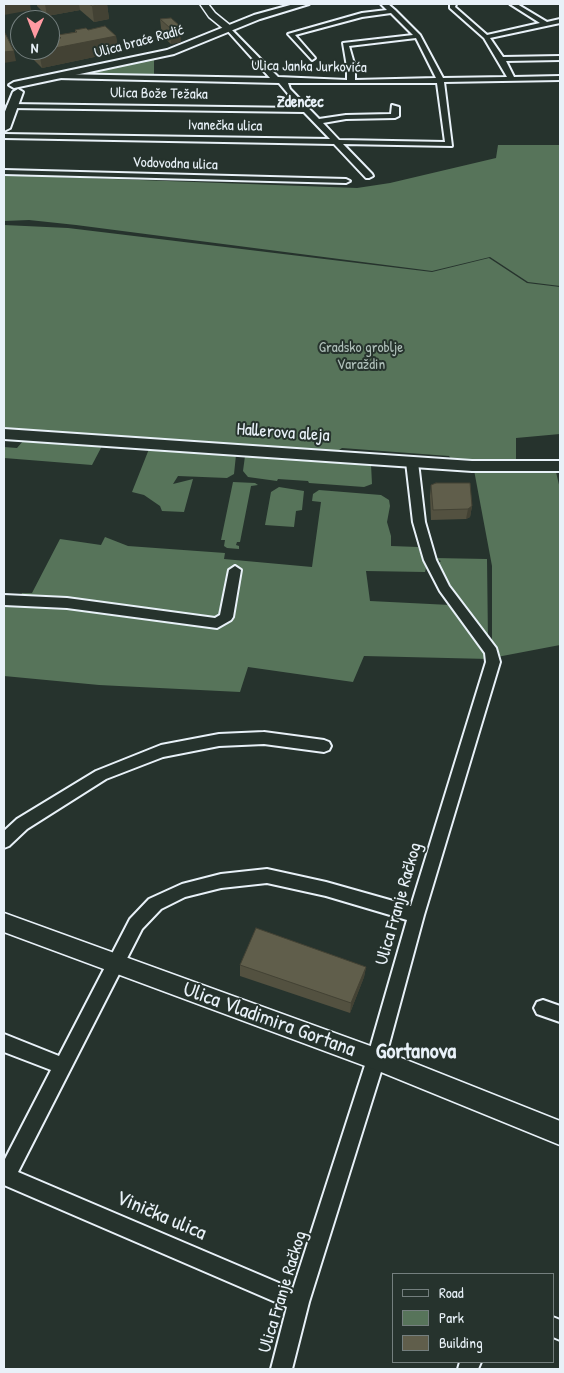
<!DOCTYPE html>
<html>
<head>
<meta charset="utf-8">
<style>
	body { margin:0 }
	#map { position:relative; width:564px; height:1373px; overflow:hidden; background:#26332d; font-family:"Patrick Hand",sans-serif }
	canvas { display:block }
	.frame { position:absolute; inset:0; border:5px solid #e8f1f8; pointer-events:none }
	.legend { position:absolute; left:392px; top:1273px; width:162px; height:90px; box-sizing:border-box; background:#26332d; border:1px solid #747f7e; margin:0; padding:6px 9px; list-style:none; font-size:15px; color:#e8f1f8 }
	.legend li { display:flex; align-items:center; gap:10px; height:25px }
	.legend b { width:25px; border:1px solid #747f7e }
	.north { position:absolute; left:10px; top:10px; width:50px; height:50px; box-sizing:border-box; background:#26332d; border:1px solid #747f7e; border-radius:50%; rotate:181deg; font-size:14px; font-weight:700; line-height:20px; text-align:center; color:#e8f1f8 }
	.north::after { content:''; display:block; margin:auto; width:18px; height:22px; background:#ff9aa2; clip-path:polygon(50% 0,100% 100%,50% 72%,0 100%) }
</style>
</head>
<body>
<div id="map">
<canvas width="564" height="1373"></canvas>
<div class="frame"></div>
<ul class="legend">
<li><b style="height:6px;background:#26332d"></b>Road</li>
<li><b style="height:14px;background:#57745a"></b>Park</li>
<li><b style="height:14px;background:#605e4b"></b>Building</li>
</ul>
<div class="north">N</div>
</div>
<script>
const context = document.querySelector('canvas').getContext('2d');
context.lineJoin = 'round';
function fill(path, color) { context.fillStyle = color; context.fill(path, 'evenodd'); }
const shape = rows => new Path2D(rows.map(r => 'M' + r).join(''));
function stroke(path, color, width, dash) { context.strokeStyle = color; context.lineWidth = width; context.lineCap = dash ? 'butt' : 'round'; context.setLineDash(dash || []); context.stroke(path); }
function label(font, color, halo, rows, align = 'center') {
  context.font = font + ' "Patrick Hand",sans-serif'; context.lineWidth = 4; context.setLineDash([]); context.textBaseline = 'middle'; context.strokeStyle = halo; context.fillStyle = color; for (const [text, x, y, turn = 0] of rows) {
    context.save(); context.translate(x, y); context.rotate((+turn || 0) * Math.PI / 180); context.textAlign = isNaN(turn) ? turn : align; if (halo) context.strokeText(text, 0, 0); context.fillText(text, 0, 0); context.restore();
  }
}
fill(shape([
	[154,59,154,77,80,77,78,74],
	[498,145,560,145,560,286,528,282,490,257,432,271,76,225,29,220,4,221,4,175,357,188,390,183,496,158],
	[4,225,68,228,432,272,489,258,527,283,560,287,560,434,516,438,516,463,452,460,449,456,342,448,336,452,4,429],
	[23,441,102,446,92,465,4,458,4,447,17,448],
	[149,449,236,455,234,474,227,478,178,476,173,484,193,479,184,512,162,511,160,506,144,495,132,492],
	[245,456,371,464,372,484,364,487,309,483,308,481,278,479,277,481,248,477,243,471],
	[474,470,556,472,560,489,560,645,497,657,492,648,492,566],
	[233,482,255,483,258,485,251,486,240,542,237,542,236,545,239,546,239,549,227,548,224,546,225,540,221,540],
	[279,487,304,491,302,510,296,511,294,527,265,525,271,492],
	[319,490,381,495,389,500,390,506,387,522,391,536,391,546,418,547,426,568,425,572,366,571,370,601,450,605,488,654,489,659,364,656,353,682,248,667,240,692,99,685,4,676,4,603,16,604,22,593,32,593,60,539,101,545,105,537,128,546,225,553,224,559,312,567,321,502,312,501,313,494],
	[434,558,487,559,488,641,448,585,437,565,441,561]
]), '#57745a');
const minor = shape([
	[381,4,388,4,395,10,420,35,443,78,507,77,484,38,450,8,450,4,456,4,455,7,487,35,540,23,510,4,517,4,547,22,560,19,560,23,490,38,503,57,560,56,560,60,506,61,514,77,560,76,560,80,444,82,452,146,343,144,372,174,373,176,369,178,366,178,334,144,4,138,4,134,330,139,304,112,11,108,7,106,11,104,300,108,279,83,57,78,53,76,57,74,270,78,226,29,226,27,228,26,278,77,347,80,347,67,343,43,413,35,391,13,362,17,295,35,315,58,312,60,288,34,362,13,387,10,381,4],
	[416,38,436,78,355,80,355,67,349,46,416,38],
	[288,83,437,83,445,142,339,140,323,123,346,119,395,118,399,116,399,107,392,105,391,114,346,115,319,119,290,89,288,83],
	[4,170,346,179,350,181,346,183,4,174,4,170],
	[412,458,418,462,425,522,436,560,449,586,496,648,500,662,424,915,385,1059,309,1302,292,1369,271,1369,287,1307,4,1185,4,1161,51,1070,4,1052,4,1034,59,1056,130,919,149,899,182,884,221,874,267,869,326,882,411,906,486,662,485,653,440,591,424,560,413,522,406,462,412,458],
	[267,883,326,896,407,920,367,1059,293,1289,18,1172,142,929,161,909,185,897,221,888,267,883],
	[235,566,241,570,233,617,231,620,217,628,67,608,4,605,4,595,67,598,215,618,220,615,229,570,235,566],
	[264,732,324,740,329,742,331,746,329,750,324,752,264,744,219,746,163,757,106,779,27,829,9,846,4,848,4,831,17,819,96,771,161,745,219,734,264,732],
	[543,1000,560,1006,560,1022,537,1014,534,1008,537,1002,543,1000],
	[553,1317,560,1320,560,1340,553,1337,553,1317],
	[460,1362,481,1362,478,1369,458,1369,460,1362]
]);
const tertiary = shape([
	[200,4,208,4,215,13,231,26,231,30,225,30,209,17,200,4],
	[4,913,376,1048,560,1121,560,1145,376,1070,4,932,4,913]
]);
const secondary = shape([
	[294,4,309,4,260,19,174,54,14,88,9,85,14,82,167,50,254,15,294,4],
	[18,89,23,92,10,128,4,131,4,114,13,92,18,89],
	[4,429,472,461,560,461,560,471,472,471,4,439,4,429]
]);
stroke(minor, '#e8f1f8', 4);
stroke(tertiary, '#e8f1f8', 3);
stroke(secondary, '#e8f1f8', 4);
fill(minor, '#26332d');
fill(tertiary, '#26332d');
fill(secondary, '#26332d');
fill(shape([
	[37,4,107,4,109,19,94,22,80,10,47,16,37,6],
	[171,18,181,42,171,44,162,36,160,19],
	[75,30,88,30,116,36,118,52,42,68,34,60,33,50,50,50,59,38,58,35,75,32],
	[431,485,472,506,470,517,466,519,431,520,430,496],
	[240,965,366,967,364,977,350,1013,240,976]
]), '#535140');
fill(shape([
	[4,4,30,4,31,10,4,15],
	[45,4,79,4,80,10,47,16],
	[105,4,107,4,109,19,94,22,92,6],
	[180,26,181,42,171,44,170,28],
	[116,36,118,52,42,68,39,52,50,50,50,49],
	[14,51,16,61,4,63,4,52],
	[472,506,470,517,466,519,468,509],
	[366,967,364,977,350,1013,351,1003]
]), '#434234');
const building = shape([
	[89,4,105,4,92,6,89,4],
	[171,18,180,26,170,28,160,19,171,18],
	[105,26,116,36,50,49,50,39,61,38,58,35,77,32,75,30,86,28,88,30,105,26],
	[4,31,14,51,4,52,4,31],
	[436,483,470,483,472,506,468,509,433,510,431,485,436,483],
	[256,928,366,967,351,1003,240,965,256,928]
]);
fill(building, '#605e4b');
stroke(building, '#434234', 1);
label('15px', '#e8f1f8', '#26332d', [
	["Ulica braće Radić",139,42,-15],
	["Ulica Janka Jurkovića",309,67,1],
	["Ulica Bože Težaka",159,94,1],
	["Ivanečka ulica",225,126,1],
	["Vodovodna ulica",175,164,2]
]);
label('15px', '#aebfb9', '#26332d', [
	["Gradsko groblje",361,348],
	["Varaždin",361,365]
]);
label('bold 16px', '#e8f1f8', '#26332d', [
	["Zdenčec",300,103]
]);
label('18px', '#e8f1f8', '#26332d', [
	["Hallerova aleja",283,433,4],
	["Ulica Franje Račkog",399,904,-74],
	["Ulica Franje Račkog",283,1292,-73]
]);
label('21px', '#e8f1f8', '#26332d', [
	["Ulica Vladimira Gortana",269,1020,20],
	["Vinička ulica",161,1216,23]
]);
label('bold 22px', '#e8f1f8', '#26332d', [
	["Gortanova",416,1052]
]);
</script>
</body>
</html>
